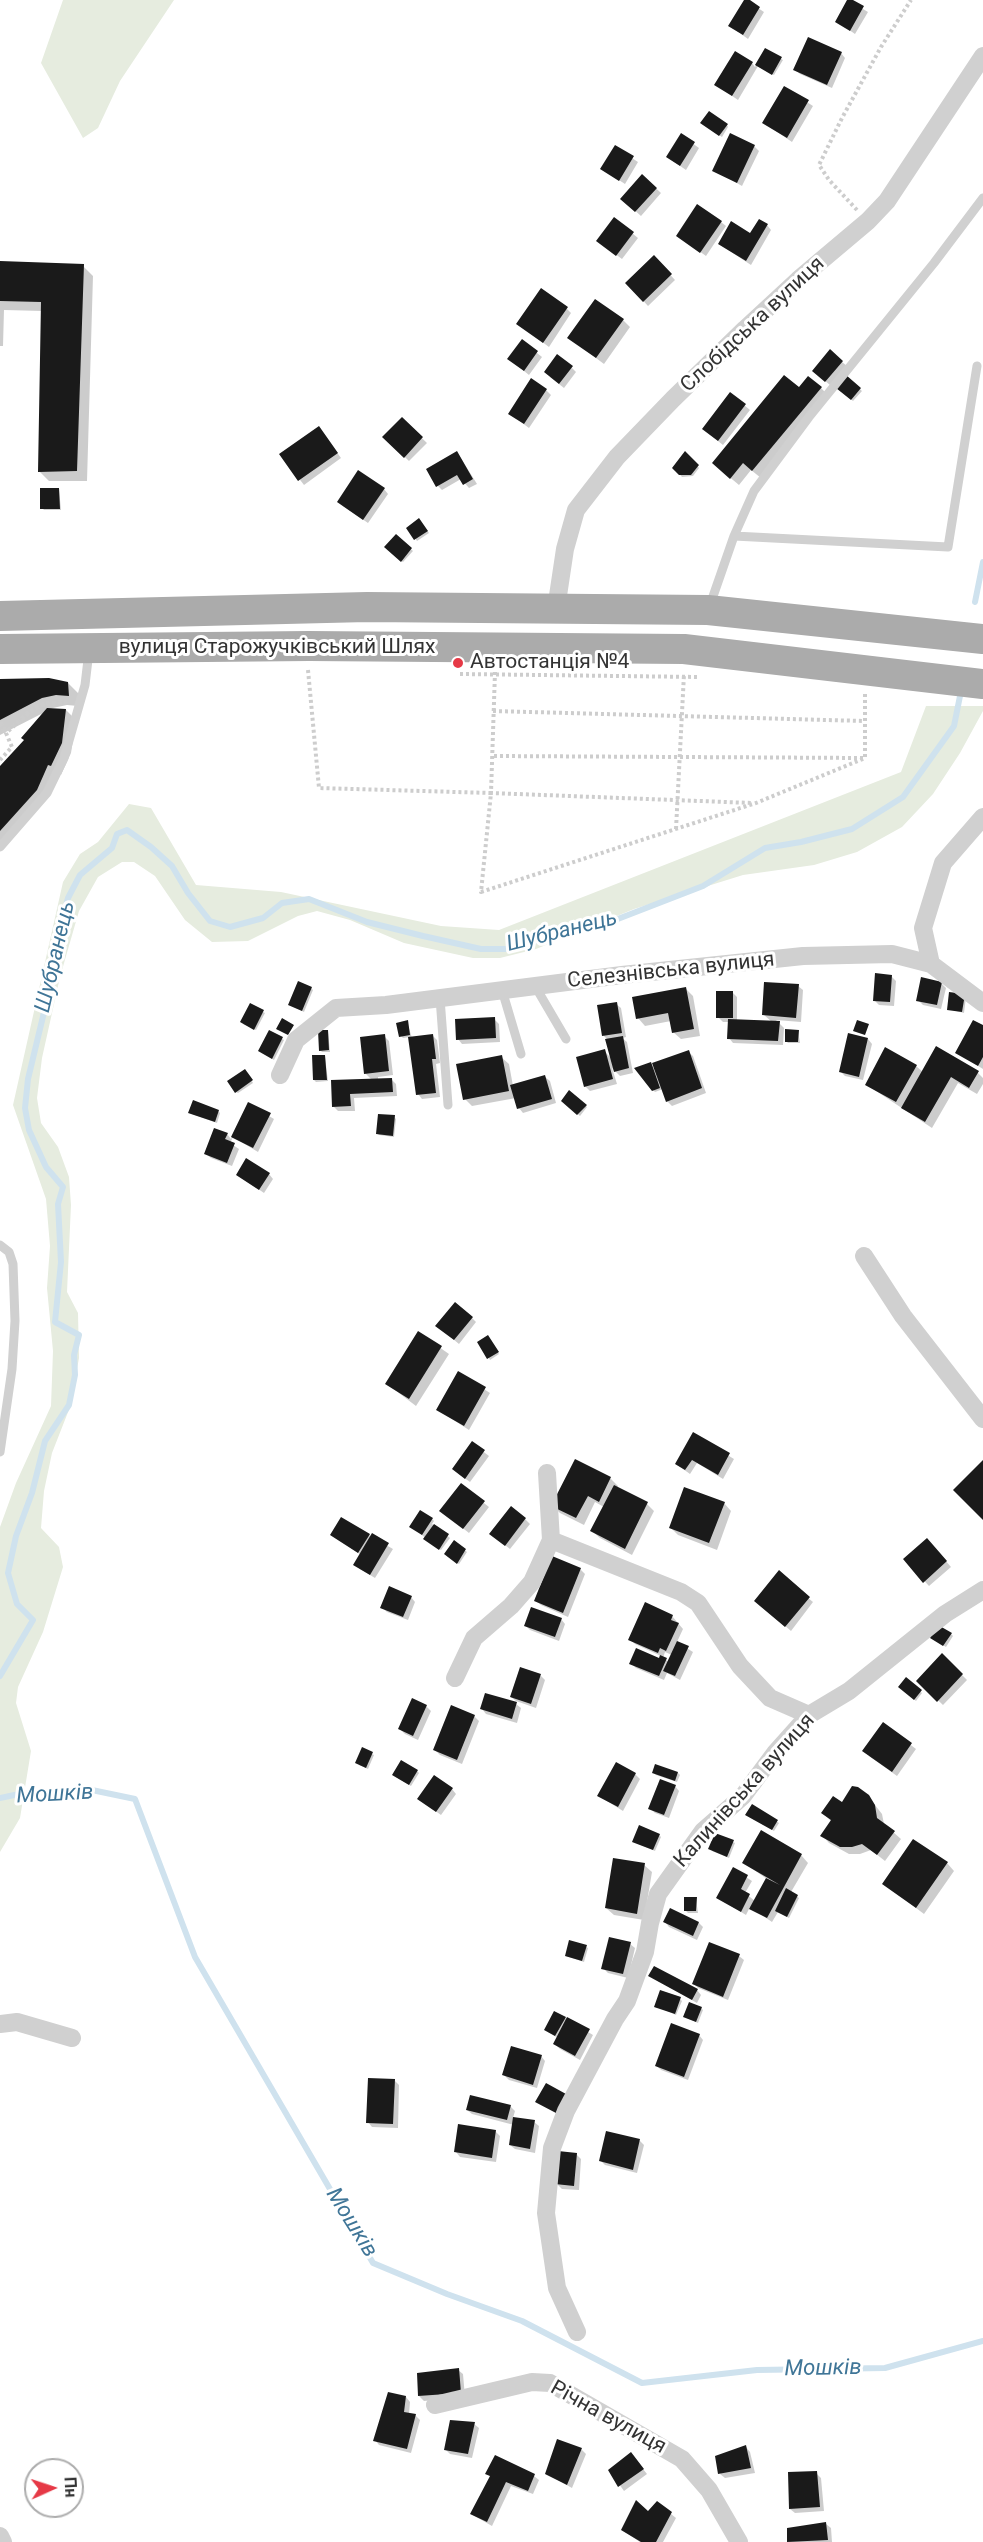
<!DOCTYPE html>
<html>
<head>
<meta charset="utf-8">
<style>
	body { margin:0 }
	#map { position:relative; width:983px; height:2542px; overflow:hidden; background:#fff; font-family:Roboto,sans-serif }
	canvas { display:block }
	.north { position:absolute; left:24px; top:2458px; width:60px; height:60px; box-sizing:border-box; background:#fff; border:2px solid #adadad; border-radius:50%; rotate:87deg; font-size:16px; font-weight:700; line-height:24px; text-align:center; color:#333 }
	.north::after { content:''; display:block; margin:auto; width:21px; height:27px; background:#e63946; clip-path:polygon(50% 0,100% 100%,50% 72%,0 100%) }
</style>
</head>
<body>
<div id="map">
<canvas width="983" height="2542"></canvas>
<div class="north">Пн</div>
</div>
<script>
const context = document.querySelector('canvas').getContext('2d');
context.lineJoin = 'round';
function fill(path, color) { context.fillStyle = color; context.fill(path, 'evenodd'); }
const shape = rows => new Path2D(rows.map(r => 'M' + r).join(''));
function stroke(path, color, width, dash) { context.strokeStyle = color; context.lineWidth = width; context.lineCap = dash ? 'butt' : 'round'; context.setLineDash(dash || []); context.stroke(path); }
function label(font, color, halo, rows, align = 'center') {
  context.font = font + ' Roboto,sans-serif'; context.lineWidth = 6; context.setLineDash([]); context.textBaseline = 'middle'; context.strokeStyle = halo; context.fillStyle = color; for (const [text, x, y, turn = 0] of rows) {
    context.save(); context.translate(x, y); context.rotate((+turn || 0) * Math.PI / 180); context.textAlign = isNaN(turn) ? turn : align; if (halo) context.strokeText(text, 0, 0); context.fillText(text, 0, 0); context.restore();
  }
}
fill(shape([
	[63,0,174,0,120,81,98,128,83,138,41,63],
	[926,706,983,706,983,711,960,753,933,794,902,827,857,852,814,865,743,875,634,909,536,949,500,958,473,958,404,943,350,920,317,911,298,916,248,941,212,942,185,920,155,876,134,862,122,862,98,877,79,911,60,977,42,1058,37,1098,41,1123,58,1147,69,1177,71,1205,67,1292,78,1313,79,1358,70,1407,52,1453,44,1491,41,1528,59,1547,63,1567,43,1632,18,1687,16,1703,31,1751,20,1818,0,1852,0,1527,16,1483,51,1406,53,1351,47,1288,50,1246,46,1199,13,1105,63,882,80,854,98,842,129,804,151,808,196,885,281,892,441,926,499,930,901,772]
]), '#e6ecdf');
fill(shape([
	[746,0,764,12,748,39,730,26],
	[848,0,868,12,855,34,836,21],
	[766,50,783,60,774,75,758,66,738,100,716,85,752,63,755,67],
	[841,53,845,58,832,88,800,74,795,70],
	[785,88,813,106,792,142,764,123],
	[704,125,727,125,728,127,722,137],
	[681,135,699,148,686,170,667,157],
	[754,146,759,151,742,186,714,170],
	[615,147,638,162,625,184,602,169],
	[643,176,661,193,641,216,622,199],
	[615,219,638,238,622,259,603,245],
	[721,222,726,226,706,256,678,236],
	[767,225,771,230,751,265,719,244,751,235],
	[654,257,675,280,648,306,627,283],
	[0,263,83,266,93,276,87,481,49,481,39,471,42,311,4,310,3,346,0,346],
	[567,309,571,313,549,347,518,324],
	[623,320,630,327,604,364,569,338],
	[522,341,542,357,529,375,509,359],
	[842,362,847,366,830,385,818,375],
	[572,368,576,372,564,388,550,377],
	[847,377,862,391,853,401,838,388],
	[821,388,828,395,761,478,751,470,739,485,721,470,799,390],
	[546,390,551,395,529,428,510,414],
	[731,394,750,410,723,445,708,433],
	[402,419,427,443,409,461,384,437],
	[323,433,341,458,304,485,281,455],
	[457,452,477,484,469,488,461,479,442,490,438,486],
	[686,453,699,468,693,476,682,477,674,468],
	[59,489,61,510,44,510,42,508],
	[384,489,388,494,368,523,343,506],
	[421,522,429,533,417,541,408,528],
	[396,536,413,551,403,562,386,547],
	[0,681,68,683,78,693,78,706,67,705,48,709,66,710,76,720,71,753,61,775,58,773,0,847,0,767,26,740,47,711,0,735],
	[891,976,896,981,894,1006,879,1005,875,1001],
	[941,983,946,988,941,1009,923,1005,918,1000],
	[798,986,803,990,801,1022,776,1020,784,1028,783,1045,733,1043,729,1038,729,1022,723,1022,718,1017,732,992,737,997,737,1021,772,1022,764,1015],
	[311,988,313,990,304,1012,290,1005],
	[686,989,693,996,700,1036,681,1039,673,1032,671,1021,645,1026,638,1018],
	[966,997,964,1013,948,1009],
	[616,1004,621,1008,626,1037,622,1038,627,1042,633,1073,620,1076,612,1068,617,1084,590,1091,585,1086,604,1051,612,1059,608,1040,603,1035],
	[263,1012,265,1013,256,1030,243,1024],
	[494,1019,499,1024,500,1042,462,1044,458,1039],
	[407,1022,412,1038,432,1035,437,1040,440,1063,436,1064,440,1097,422,1099,418,1094,410,1037,403,1038,401,1036],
	[983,1027,983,1069,957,1053],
	[328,1031,330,1052,322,1052,320,1050],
	[798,1031,800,1043,788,1043,786,1041],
	[269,1032,284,1040,274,1060,259,1051],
	[384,1036,389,1041,393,1075,378,1077,378,1080,391,1079,396,1084,397,1096,354,1098,355,1111,338,1111,334,1107,333,1082,372,1080,365,1073],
	[868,1039,872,1044,863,1080,845,1076,840,1071],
	[688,1052,693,1056,706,1093,672,1106,667,1101,663,1089,655,1092,653,1090,651,1064,656,1070],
	[325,1057,328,1081,316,1082,314,1080],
	[501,1057,509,1064,513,1086,545,1077,550,1081,556,1103,523,1113,519,1108,516,1098,472,1106,465,1099],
	[916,1066,923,1072,978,1073,983,1078,983,1084,977,1094,958,1083,932,1128,867,1085],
	[247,1073,253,1083,238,1093,236,1092],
	[570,1093,587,1107,580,1116,563,1101],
	[249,1104,274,1119,258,1152,233,1137,230,1143,239,1149,232,1166,211,1158,206,1154,227,1134,231,1139],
	[218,1111,220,1113,217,1123,192,1114],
	[394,1117,396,1119,394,1137,379,1135,377,1133],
	[269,1174,273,1179,264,1193,238,1175],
	[472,1318,476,1322,459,1344,442,1330],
	[419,1333,449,1354,416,1406,387,1384],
	[489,1339,499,1354,490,1360,489,1358],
	[459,1373,490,1393,469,1430,438,1410],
	[693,1434,734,1459,723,1479,697,1463,690,1474,676,1464],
	[472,1443,489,1456,470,1482,459,1474],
	[576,1461,611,1479,618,1486,617,1488,647,1504,654,1511,632,1555,600,1538,592,1531,604,1507,595,1502,584,1525,560,1513,553,1506],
	[461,1485,489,1507,469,1533,446,1515],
	[724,1503,731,1511,717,1550,678,1535,670,1527],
	[420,1512,432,1519,434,1521,432,1524,450,1538,441,1550,413,1528],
	[525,1519,530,1524,510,1549,496,1538],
	[332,1535,369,1535,393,1549,375,1578,360,1569,361,1555],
	[454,1542,467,1552,459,1564,447,1556],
	[932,1545,951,1567,929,1586,905,1560],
	[553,1558,581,1570,585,1574,568,1617,541,1605,536,1601],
	[411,1597,415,1602,408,1620,387,1612,382,1607],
	[808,1598,813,1602,791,1631,761,1605],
	[672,1616,683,1629,677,1642,693,1652,680,1680,667,1673,664,1680,636,1668,631,1663,660,1660,661,1656,635,1644,630,1639],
	[665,1652,672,1655,669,1662,663,1658],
	[561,1619,565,1624,559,1641,530,1630,525,1625],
	[951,1634,953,1636,946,1647,934,1640],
	[942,1655,967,1680,943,1705,918,1681],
	[521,1669,541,1676,545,1680,536,1708,516,1701,511,1697],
	[906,1679,922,1693,916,1701,900,1687],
	[516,1704,521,1708,517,1723,486,1714,482,1709],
	[426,1706,431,1711,418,1740,405,1734,400,1729],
	[474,1716,479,1721,462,1764,440,1755,435,1750],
	[883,1724,916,1749,897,1776,869,1756],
	[372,1754,374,1755,368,1769,359,1765],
	[656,1766,678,1773,680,1775,677,1782,656,1775,654,1773],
	[417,1771,419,1773,411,1786,396,1777],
	[635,1774,640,1779,623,1811,599,1796],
	[675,1786,679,1791,669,1818,655,1813,650,1808],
	[452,1789,456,1794,441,1815,424,1803],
	[868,1796,882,1814,884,1824,901,1839,885,1861,871,1850,860,1854,849,1854,829,1843,822,1835,832,1822,823,1813,842,1804],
	[752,1806,779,1823,774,1831,749,1816],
	[659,1835,661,1837,655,1851,636,1843],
	[733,1842,735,1843,729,1858,712,1851],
	[801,1855,808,1863,791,1892,799,1898,789,1918,778,1912,772,1922,750,1907,746,1915,718,1898,734,1869,752,1881,745,1893,755,1901,767,1879,744,1863],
	[947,1863,954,1871,924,1914,884,1884],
	[644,1865,652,1872,644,1920,614,1915,606,1908],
	[696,1899,698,1913,688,1913,686,1911],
	[665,1922,699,1923,703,1927,697,1940,669,1927],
	[630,1944,635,1948,628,1978,608,1973,603,1968],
	[586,1947,588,1948,584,1962,566,1956],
	[739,1956,744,1960,728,2000,698,1988,694,1984],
	[650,1976,697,1990,701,1995,697,2003],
	[680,1999,682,2001,676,2015,656,2006],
	[701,2008,703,2010,698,2023,687,2018],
	[565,2018,593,2035,580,2060,560,2049,555,2044,558,2038,548,2032],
	[699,2035,703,2040,688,2080,661,2070,656,2065],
	[541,2056,545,2061,537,2088,509,2080,504,2075],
	[395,2081,399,2085,398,2128,372,2127,368,2122],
	[510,2106,515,2111,513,2118,534,2122,539,2126,535,2153,515,2149,510,2145,514,2125,472,2114,467,2110],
	[495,2131,500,2136,496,2162,460,2157,456,2152],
	[607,2132,640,2141,644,2145,637,2173,605,2165,600,2160],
	[576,2154,581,2159,579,2190,562,2189,557,2184],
	[458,2370,463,2374,465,2397,424,2401,419,2396],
	[406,2397,410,2402,409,2414,415,2415,420,2420,411,2453,379,2445,375,2440],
	[474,2424,479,2428,472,2458,450,2454,446,2450],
	[558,2440,582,2450,586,2454,572,2488,547,2474],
	[746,2447,750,2452,755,2473,725,2478,720,2474],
	[496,2457,534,2476,539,2480,533,2494,511,2486,492,2526,471,2514,491,2477,487,2474],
	[635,2459,647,2474,624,2491,609,2470],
	[816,2473,821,2478,824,2511,795,2513,790,2509],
	[649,2513,671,2514,676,2518,663,2542,640,2542,622,2530],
	[826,2524,831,2528,832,2542,789,2542,789,2529]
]), '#0003');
stroke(shape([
	[975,602,983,562],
	[0,1676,33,1620,17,1604,8,1573,16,1536,32,1493,45,1441,69,1405,75,1375,74,1355,79,1335,55,1322,61,1262,58,1204,63,1187,46,1167,29,1130,25,1108,28,1079,57,958,61,922,68,898,80,875,112,848,117,834,127,830,151,847,172,866,188,893,210,921,230,927,263,918,282,903,309,899,367,922,423,936,481,949,515,949,560,932,610,922,703,886,765,848,801,842,852,829,903,797,954,726,960,696],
	[0,1798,19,1794,87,1789,135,1799,195,1957,373,2263,447,2294,522,2321,642,2383,757,2370,885,2368,983,2341]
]), '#cfe2ee', 6);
fill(shape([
	[744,0,750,0,760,7,743,35,728,26],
	[847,0,853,0,864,6,850,31,835,22],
	[808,37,842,52,827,85,793,70],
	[765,48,782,57,772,75,755,65],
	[735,51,753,62,732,96,714,85],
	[784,86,809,100,787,138,762,123],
	[709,111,728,124,719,136,700,123],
	[681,133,695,142,680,166,666,157],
	[730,133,755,145,737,183,712,171],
	[615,145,634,156,619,181,600,169],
	[642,174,657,188,635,212,620,199],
	[697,204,722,221,700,253,676,236],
	[614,217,634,232,616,256,596,241],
	[759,219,768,224,746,261,718,244,731,221,750,233],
	[654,255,672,274,643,302,625,283],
	[0,261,84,264,77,471,38,472,41,302,0,301],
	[541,288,568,307,543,343,516,324],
	[595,299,624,319,596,358,567,338],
	[522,339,538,351,524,371,507,359],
	[830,349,843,361,825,382,812,371],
	[557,354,573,366,559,384,544,372],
	[784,375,799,387,808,376,822,387,752,471,743,463,730,479,712,463],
	[846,375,861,388,851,400,836,388],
	[531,378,547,389,524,424,508,414],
	[730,392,746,404,718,441,702,429],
	[402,417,423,437,404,458,382,437],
	[319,426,338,453,298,481,279,454],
	[457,451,473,479,463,485,457,475,436,487,426,469],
	[685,451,699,465,691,475,679,475,672,468],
	[358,470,385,488,363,520,337,502],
	[40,488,59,488,60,509,40,509],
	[419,518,428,531,414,540,406,528],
	[396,534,412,548,401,562,384,547],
	[49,678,68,682,69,696,56,695,42,698,0,720,0,679],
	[47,708,66,709,62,743,51,766,48,765,37,790,0,831,0,766,24,740,21,738],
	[875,973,892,975,890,1002,873,1001],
	[921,977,942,982,937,1005,916,1001],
	[298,981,312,987,302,1011,288,1005],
	[764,982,799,984,796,1018,762,1015],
	[686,987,694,1029,672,1033,668,1013,636,1019,632,997],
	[716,991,733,991,733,1018,716,1018],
	[949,992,965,994,962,1012,947,1010],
	[617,1002,622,1033,602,1036,597,1005],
	[250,1003,264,1010,254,1030,240,1022],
	[495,1017,496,1038,456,1040,455,1019],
	[282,1018,294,1025,288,1035,276,1029],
	[728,1019,780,1021,778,1041,727,1039],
	[408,1020,410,1035,399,1037,396,1023],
	[857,1020,869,1024,865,1035,853,1031],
	[973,1020,983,1025,983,1057,978,1066,955,1053],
	[785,1029,799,1030,798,1042,785,1042],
	[269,1030,283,1037,272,1059,258,1051],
	[318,1030,328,1030,329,1050,319,1051],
	[848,1033,868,1038,859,1077,839,1072],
	[385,1034,389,1071,364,1074,360,1037],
	[433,1034,436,1059,432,1059,436,1093,416,1095,408,1037],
	[623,1036,629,1068,614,1072,605,1039],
	[936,1046,979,1071,969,1088,951,1077,925,1122,901,1108],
	[885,1047,917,1065,896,1102,865,1085],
	[605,1049,613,1079,584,1087,576,1057],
	[689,1050,702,1088,666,1102,652,1063],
	[312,1055,325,1055,327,1080,313,1080],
	[502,1055,509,1091,463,1100,456,1064],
	[651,1062,660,1088,652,1091,634,1068],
	[245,1069,253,1080,235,1093,227,1081],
	[545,1075,552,1099,517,1109,510,1085],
	[392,1078,393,1092,350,1094,351,1106,332,1107,331,1080],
	[569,1090,587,1105,577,1115,561,1101],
	[193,1100,219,1110,215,1122,188,1113],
	[248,1102,271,1113,253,1148,231,1137],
	[378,1114,395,1115,393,1136,376,1134],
	[214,1128,228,1133,225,1139,235,1143,227,1163,204,1154],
	[246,1158,270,1173,259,1190,236,1175],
	[455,1302,473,1317,454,1340,435,1326],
	[418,1331,442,1346,409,1399,385,1384],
	[488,1335,499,1352,487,1359,477,1342],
	[458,1371,486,1387,464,1426,436,1410],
	[693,1432,730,1453,718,1475,692,1460,685,1470,675,1464],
	[472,1441,485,1450,465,1479,452,1469],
	[575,1459,611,1477,599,1502,588,1496,576,1518,551,1506],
	[983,1460,983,1520,953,1490],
	[461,1483,485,1501,463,1529,439,1511],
	[614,1485,648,1502,625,1549,590,1531],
	[684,1487,725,1502,709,1543,669,1528],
	[511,1506,526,1518,505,1546,489,1534],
	[420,1510,433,1518,422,1535,409,1527],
	[341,1517,370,1534,358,1553,330,1535],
	[434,1524,449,1534,439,1550,423,1539],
	[372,1533,389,1543,370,1575,353,1565],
	[927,1538,947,1561,923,1583,903,1559],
	[454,1540,466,1549,457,1564,444,1554],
	[552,1556,581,1568,563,1613,534,1601],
	[779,1570,810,1597,785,1627,754,1601],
	[389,1586,412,1596,403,1617,380,1608],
	[645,1602,673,1615,671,1620,679,1623,666,1651,660,1648,658,1653,628,1640],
	[531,1607,562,1618,555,1637,524,1626],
	[938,1625,952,1633,943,1646,930,1638],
	[677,1641,689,1646,675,1676,663,1671],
	[636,1648,659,1658,660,1655,667,1658,659,1676,629,1664],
	[942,1653,963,1674,937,1702,916,1681],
	[520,1667,541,1674,531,1704,510,1697],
	[906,1677,922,1690,914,1700,898,1687],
	[485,1693,517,1702,512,1719,480,1709],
	[412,1698,427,1705,413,1736,398,1729],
	[451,1705,475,1715,457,1760,433,1750],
	[883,1722,912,1743,892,1772,862,1751],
	[362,1747,373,1752,366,1768,355,1763],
	[401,1760,418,1770,409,1785,392,1775],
	[616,1762,636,1773,618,1807,597,1796],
	[655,1764,678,1772,675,1781,652,1773],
	[434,1775,453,1788,436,1812,417,1799],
	[660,1779,676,1785,664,1815,648,1809],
	[852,1786,858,1787,869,1795,875,1805,877,1818,895,1831,877,1855,862,1844,852,1847,840,1847,820,1836,831,1820,821,1813,833,1796,842,1802],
	[752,1804,778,1820,772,1830,745,1815],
	[639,1825,660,1834,653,1850,632,1842],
	[761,1830,802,1854,767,1918,749,1909,766,1878,780,1885,742,1863],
	[715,1833,734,1840,727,1857,708,1849],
	[913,1839,948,1862,916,1908,882,1884],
	[613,1858,645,1863,637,1914,605,1908],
	[733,1867,748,1875,741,1889,750,1894,741,1912,716,1898],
	[786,1888,798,1895,787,1917,775,1911],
	[684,1897,697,1897,696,1911,684,1911],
	[670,1908,699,1922,693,1936,663,1922],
	[609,1937,631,1942,623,1974,601,1969],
	[569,1940,587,1945,582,1961,565,1956],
	[709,1942,740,1954,723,1997,692,1984],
	[654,1966,698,1989,692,2000,648,1976],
	[660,1990,681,1997,675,2014,654,2007],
	[689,2002,702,2007,696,2022,683,2017],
	[554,2011,566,2017,555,2036,544,2030],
	[567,2017,590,2029,575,2056,553,2044],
	[671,2023,700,2034,684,2077,655,2066],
	[511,2046,542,2055,533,2085,502,2075],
	[368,2078,395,2079,393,2124,366,2123],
	[546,2083,566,2094,556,2113,535,2102],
	[470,2095,511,2105,507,2120,466,2110],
	[513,2117,535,2120,530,2149,509,2145],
	[458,2124,496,2130,492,2158,454,2152],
	[606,2131,640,2139,633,2170,599,2161],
	[558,2151,577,2153,574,2186,555,2184],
	[459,2368,461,2393,418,2396,417,2373],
	[388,2392,406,2396,404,2412,416,2414,407,2449,373,2441],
	[450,2420,475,2422,468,2454,444,2450],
	[557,2439,582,2448,567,2485,545,2474],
	[746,2445,751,2468,718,2474,715,2456],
	[631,2452,644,2469,618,2487,608,2470],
	[495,2455,535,2474,528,2491,506,2482,487,2522,470,2514,490,2476,485,2474],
	[817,2471,820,2507,789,2509,788,2472],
	[636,2500,648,2511,657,2501,672,2512,656,2542,641,2542,621,2530],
	[826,2522,828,2540,787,2542,787,2528]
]), '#1a1a1a');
stroke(shape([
	[857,210,829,180,819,165,842,118,881,47,911,0],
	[308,670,319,788,491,793,481,892,756,803,865,758],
	[495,672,491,793,752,803],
	[460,674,698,677],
	[493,711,864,721],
	[0,723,6,733],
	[494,756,865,758,865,693],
	[0,760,12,747,6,733,33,709,44,704,67,702],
	[676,829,684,674]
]), '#cdcdcd', 4, [3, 3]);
stroke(shape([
	[734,536,948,547,977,366],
	[710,605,734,536,754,491,809,417,934,263,983,198],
	[0,847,47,793,64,758,85,685,89,651],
	[535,986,566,1039],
	[502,990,521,1054],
	[440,998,448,1105],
	[0,1245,9,1252,13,1264,15,1321,12,1369,0,1452]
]), '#d0d0d0', 9);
stroke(shape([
	[556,609,565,549,576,510,617,457,673,399,745,329,798,280,868,221,887,201,983,56],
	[931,964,983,1003],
	[280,1075,296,1040,336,1008,386,1005,622,975,803,956,892,954,931,964,923,928,943,863,983,817],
	[864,1256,903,1316,983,1419],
	[547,1473,551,1540],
	[455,1678,474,1638,511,1606,532,1582,551,1540,681,1592,698,1603,740,1666,770,1698,809,1715],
	[0,2024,17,2022,72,2038],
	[577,2332,557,2288,546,2213,552,2148,566,2111,615,2019,627,2001,645,1952,650,1923,658,1894,703,1831,743,1796,775,1753,809,1715,849,1691,945,1614,983,1590],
	[435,2405,532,2382,550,2383,682,2459,709,2490,739,2542],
	[0,2536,3,2542]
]), '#d0d0d0', 18);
stroke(shape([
	[0,616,367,607,708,610,983,639],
	[0,649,309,646,684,649,983,684]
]), '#ababab', 30);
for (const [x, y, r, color] of [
	[458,663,6,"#e63946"]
]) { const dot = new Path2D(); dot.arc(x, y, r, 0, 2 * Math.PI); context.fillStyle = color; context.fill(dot); stroke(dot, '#fff', 2); }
label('21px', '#333', '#fff', [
	["Слобідська вулиця",753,325,-43],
	["вулиця Старожучківський Шлях",277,648],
	["Селезнівська вулиця",671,971,-6],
	["Калинівська вулиця",745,1791,-48],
	["Річна вулиця",608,2418,29]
]);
label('21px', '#333', '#fff', [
	["Автостанція №4",470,663]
], 'left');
label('italic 22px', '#3f7597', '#fff', [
	["Шубранець",562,932,-14],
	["Шубранець",56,957,-77],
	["Мошків",55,1795,-3],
	["Мошків",351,2223,58],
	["Мошків",823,2369,-1]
]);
</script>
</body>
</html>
